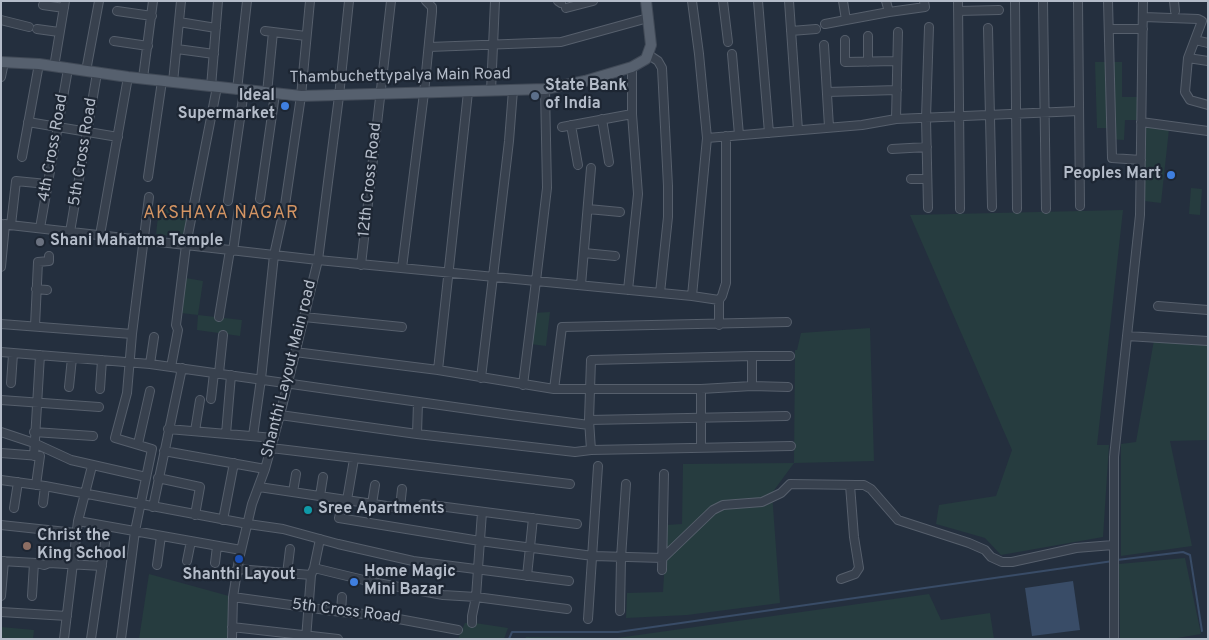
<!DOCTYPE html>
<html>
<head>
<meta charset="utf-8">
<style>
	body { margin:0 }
	#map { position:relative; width:1209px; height:640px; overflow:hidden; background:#242f3e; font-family:Overpass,sans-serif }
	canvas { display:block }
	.frame { position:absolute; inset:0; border:2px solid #b4bcc9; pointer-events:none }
</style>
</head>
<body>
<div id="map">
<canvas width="1209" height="640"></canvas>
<div class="frame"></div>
</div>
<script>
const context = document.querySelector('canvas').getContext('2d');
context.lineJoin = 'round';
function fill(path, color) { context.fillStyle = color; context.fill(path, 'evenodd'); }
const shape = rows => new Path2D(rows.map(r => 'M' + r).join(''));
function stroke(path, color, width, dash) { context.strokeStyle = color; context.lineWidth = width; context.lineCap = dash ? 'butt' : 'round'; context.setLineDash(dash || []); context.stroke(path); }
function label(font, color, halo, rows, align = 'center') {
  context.font = font + ' Overpass,sans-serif'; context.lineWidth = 4.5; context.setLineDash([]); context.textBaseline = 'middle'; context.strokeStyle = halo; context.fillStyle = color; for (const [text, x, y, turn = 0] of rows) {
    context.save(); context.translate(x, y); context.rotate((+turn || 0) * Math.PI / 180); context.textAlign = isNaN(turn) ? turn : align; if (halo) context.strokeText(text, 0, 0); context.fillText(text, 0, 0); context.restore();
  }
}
fill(shape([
	[1095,62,1122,62,1122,97,1137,97,1137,120,1125,120,1124,140,1109,139,1108,128,1097,128],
	[1143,125,1169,129,1161,203,1144,201],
	[1191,188,1202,189,1200,215,1189,214],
	[159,208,188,212,183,238,156,234],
	[1123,210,1097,445,1109,445,1103,537,1001,555,985,538,936,524,939,505,996,496,1012,450,910,215],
	[186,278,203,281,198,315,242,320,240,336,197,330,198,315,181,313],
	[550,312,546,346,530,344,534,313],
	[870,328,874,461,794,463,772,493,780,603,687,615,626,618,627,593,663,592,667,525,682,524,683,464,794,463,795,350,797,350,801,333],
	[1154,340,1208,344,1208,440,1170,441,1192,546,1121,556,1121,444,1136,442],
	[1185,558,1201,634,1171,639,1120,639,1119,564],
	[149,574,229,596,229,639,139,639],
	[929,594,941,620,990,613,994,639,525,639,526,637,617,638],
	[465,623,475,623,508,628,504,639,458,639],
	[1,627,34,630,33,639,1,639]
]), '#263c3f');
fill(shape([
	[1073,581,1080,630,1032,636,1025,588]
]), '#394c67');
stroke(shape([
	[1117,560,1183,552,1190,555,1202,631],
	[509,639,512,632,618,632,1113,561]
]), '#394c67', 2);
const minor = shape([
	[558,1,561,3],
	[692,1,699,54,707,138,692,296],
	[723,1,728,42],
	[758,1,769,133],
	[789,1,798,130],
	[843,1,846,20,889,12,886,1],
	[958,1,960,209],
	[1015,1,1017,209],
	[1043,1,1046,209],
	[1078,1,1080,206],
	[1108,1,1112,158,1141,160],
	[1174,1,1175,11],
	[43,5,64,8],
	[566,8,593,1],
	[117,11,152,16],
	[958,11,999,10],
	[889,12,925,7,924,1],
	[1144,17,1198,19,1202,21,1188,58,1185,92,1190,100,1208,105],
	[1,20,29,27],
	[179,22,216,28],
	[825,24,846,20],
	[988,28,992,207],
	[37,29,59,32],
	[1109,29,1143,29],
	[265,31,306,36],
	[791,31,816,29],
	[845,40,845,62,897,61],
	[1195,40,1208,43],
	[114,41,148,46],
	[824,45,829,127],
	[429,47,561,42,648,18],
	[177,49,214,54],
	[732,54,739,135],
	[649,55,658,61,662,68,668,186,668,217,660,293],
	[1188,58,1208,61],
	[868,62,868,36],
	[54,67,65,1],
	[86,71,99,1],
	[1,77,4,62],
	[143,78,153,1],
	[173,82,181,1],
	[211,87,218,1],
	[237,90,247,1],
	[491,91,495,1],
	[827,92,897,90],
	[267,93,273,32],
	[602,119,609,162],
	[896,119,898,32],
	[28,122,118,137],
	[1141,122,1208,131],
	[571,125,578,165],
	[562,127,632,114],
	[707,138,862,125,896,119,1079,111],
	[892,149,927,147],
	[22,157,39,64],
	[148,177,162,81],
	[911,179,927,179],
	[260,199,275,94],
	[228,201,244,91],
	[928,208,926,118,929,27],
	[588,209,620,212],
	[1,224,318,260,692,296,719,300,719,325],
	[11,225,16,181,47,184],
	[40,228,68,69],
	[70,232,97,73],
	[100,235,128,77],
	[233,251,239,208],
	[584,253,615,256],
	[361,265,391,1],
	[1,267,5,224],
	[402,268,424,93,432,12,432,7,426,1],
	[581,285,591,168],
	[36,289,47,290],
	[628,290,638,194,632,114,632,67],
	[719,300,722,296,726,283,726,136],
	[1158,306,1208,310],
	[219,317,230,250],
	[304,317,402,327],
	[1,324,132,334],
	[35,326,38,262,49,261,49,256],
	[1127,336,1208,341],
	[1,352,150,364,511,415,589,425],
	[295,352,438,370,554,389,701,389,752,386],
	[752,356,591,360,589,420,591,450,791,446],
	[150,364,154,337],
	[171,367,178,330,176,325,186,245,217,87],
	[438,370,468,92],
	[219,373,223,335],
	[481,378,509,141,513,90],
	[11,383,13,354],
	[523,385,536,281,547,188,545,89],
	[69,387,72,358],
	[788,387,752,386,752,356,790,356],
	[100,389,102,360],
	[554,389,562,327,787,322],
	[701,389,701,447],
	[211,399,214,373],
	[1,400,99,407],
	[280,415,417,434,575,452,591,450],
	[589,420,786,416],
	[168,429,274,438],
	[195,431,200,400],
	[1,432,34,443,71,460,146,477],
	[34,432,93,436],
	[226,434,231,375],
	[417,434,418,402],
	[253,436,261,379,274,255,285,205,301,96,310,1],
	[138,444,150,391],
	[271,448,570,484],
	[164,451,265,469],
	[1,453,40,456,36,485],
	[34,456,40,355],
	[158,478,200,487,195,515],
	[1,480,45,486,248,524,283,529,338,544,413,561,569,581],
	[259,487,400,508,402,489],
	[293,492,296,474],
	[320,496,323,477],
	[343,500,339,518,480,541,593,556,663,558,713,510,723,505,762,502,781,493,790,484,856,485,864,485,871,489,898,520,969,543,985,550,991,557,1002,562,1012,562,1076,548,1113,545],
	[347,500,354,459],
	[43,503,45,486],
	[372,504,375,485],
	[423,504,577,524],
	[153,507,182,368],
	[14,508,18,482],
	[223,520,234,463],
	[78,521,241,550],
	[1,525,76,533],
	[1,561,36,563,44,565,49,563,102,566],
	[187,561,191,541],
	[215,563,217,546],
	[157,565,161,536],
	[314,568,372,582,443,595,476,597,567,609],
	[237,569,311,575],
	[662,570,664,474],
	[287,574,290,549],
	[527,576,533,518],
	[841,579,855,574,859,568,854,537,850,485],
	[1,596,4,561],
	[32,596,34,563],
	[233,597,341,612,377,615,458,630],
	[620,611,621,558,626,484],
	[1,612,67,616],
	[341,612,342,597],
	[588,619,598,466],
	[472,623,472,616,476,597,482,512],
	[232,627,338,639],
	[64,639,78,521,92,466],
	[91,639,105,543],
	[121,639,135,531,152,449,115,438,127,393,132,334,149,197],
	[232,639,233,597,239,559,252,504,265,469,280,415,318,260,339,96,349,1],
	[306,639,311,575,314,568,320,539],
	[1114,639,1114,457,1140,215,1143,1]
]);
const major = shape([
	[1,62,39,64,128,77,301,96,545,89,585,81,632,67,646,59,651,45,646,1]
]);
stroke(minor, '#565f6c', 10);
stroke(major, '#414a57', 12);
stroke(minor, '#38414e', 8);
stroke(major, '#56606e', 10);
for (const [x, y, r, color] of [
	[535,96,5,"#5c6f8a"],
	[285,106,5,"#3f7fe0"],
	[1171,175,5,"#3f7fe0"],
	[40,242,5,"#6b7280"],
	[308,510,5,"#0f9aa8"],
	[27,546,5,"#8d6e63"],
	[239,559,5,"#1a4fb4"],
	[354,582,5,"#3f7fe0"]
]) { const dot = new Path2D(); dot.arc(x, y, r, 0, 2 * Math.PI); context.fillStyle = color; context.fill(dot); stroke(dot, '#1d2633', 2); }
label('16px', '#b4bcc9', '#1d2633', [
	["Thambuchettypalya Main Road",400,77,-1],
	["4th Cross Road",54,148,-80],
	["5th Cross Road",84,152,-81],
	["12th Cross Road",371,180,-84],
	["Shanthi Layout Main road",290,369,-76],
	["5th Cross Road",346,612,7]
]);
label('bold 16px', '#b4bcc9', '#1d2633', [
	["State Bank",545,87],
	["of India",545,105],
	["Ideal",275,97,"right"],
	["Supermarket",275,115,"right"],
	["Peoples Mart",1161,175,"right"],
	["Shani Mahatma Temple",50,242],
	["Sree Apartments",318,510],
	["Christ the",37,537],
	["King School",37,555],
	["Home Magic",364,573],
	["Mini Bazar",364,591],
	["Shanthi Layout",239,576,"center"]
], 'left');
context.letterSpacing = '1px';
label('18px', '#d59563', '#1d2633', [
	["AKSHAYA NAGAR",221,214]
]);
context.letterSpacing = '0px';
</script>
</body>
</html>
